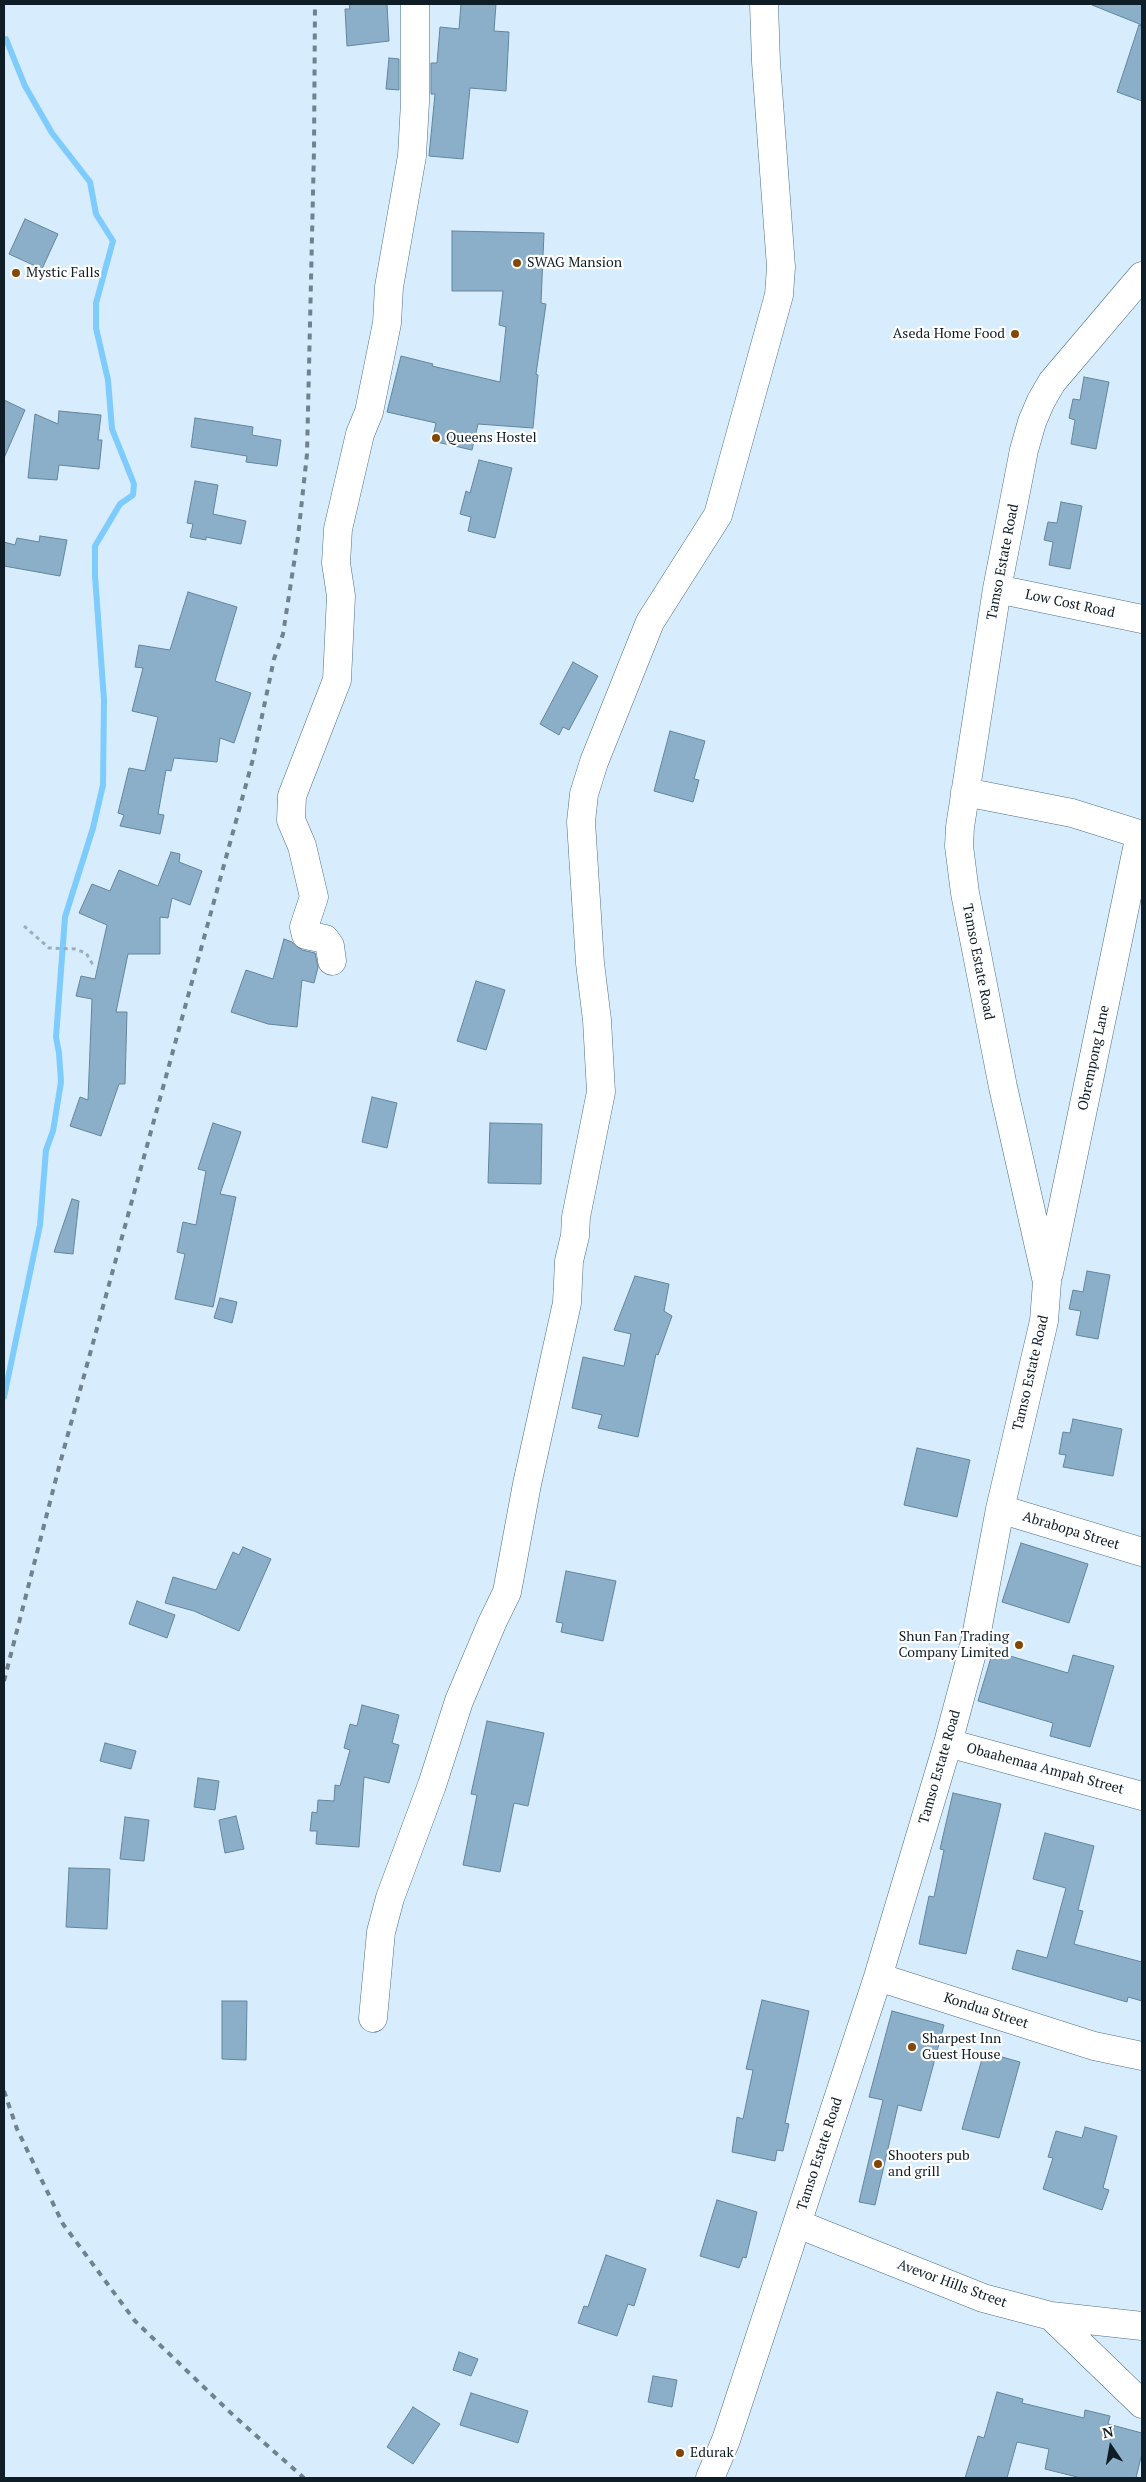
<!DOCTYPE html>
<html>
<head>
<meta charset="utf-8">
<style>
	body { margin:0 }
	#map { position:relative; width:1146px; height:2482px; overflow:hidden; background:#d7edfd; font-family:"PT Serif",serif }
	canvas { display:block }
	.frame { position:absolute; inset:0; border:5px solid #0f1d26; pointer-events:none }
	.north { position:absolute; left:1086px; top:2422px; width:50px; height:50px; -webkit-text-stroke:4px #fff; paint-order:stroke; rotate:348deg; font-size:14px; font-weight:700; line-height:20px; text-align:center; color:#0f1d26 }
	.north::after { content:''; display:block; margin:auto; width:18px; height:22px; background:#0f1d26; clip-path:polygon(50% 0,100% 100%,50% 72%,0 100%) }
</style>
</head>
<body>
<div id="map">
<canvas width="1146" height="2482"></canvas>
<div class="frame"></div>
<div class="north">N</div>
</div>
<script>
const context = document.querySelector('canvas').getContext('2d');
context.lineJoin = 'round';
const shape = rows => new Path2D(rows.map(r => 'M' + r).join(''));
function stroke(path, color, width, dash) { context.strokeStyle = color; context.lineWidth = width; context.lineCap = dash ? 'butt' : 'round'; context.setLineDash(dash || []); context.stroke(path); }
function fill(path, color) { context.fillStyle = color; context.fill(path, 'evenodd'); }
function label(font, color, halo, rows, align = 'center') {
  context.font = font + ' "PT Serif",serif'; context.lineWidth = 4.5; context.setLineDash([]); context.textBaseline = 'middle'; context.strokeStyle = halo; context.fillStyle = color; for (const [text, x, y, turn = 0] of rows) {
    context.save(); context.translate(x, y); context.rotate((+turn || 0) * Math.PI / 180); context.textAlign = isNaN(turn) ? turn : align; if (halo) context.strokeText(text, 0, 0); context.fillText(text, 0, 0); context.restore();
  }
}
stroke(shape([
	[4,1397,40,1225,46,1150,53,1131,61,1082,59,1053,56,1037,65,917,93,828,103,785,104,700,95,576,95,546,120,504,133,495,134,484,112,429,108,380,96,328,96,303,113,241,96,214,90,182,52,133,25,86,6,39]
]), '#7ecbfe', 6);
const building = shape([
	[349,4,387,4,389,41,347,46,345,9,350,9,349,4],
	[461,4,496,4,494,31,509,32,506,91,470,88,463,159,429,156,435,94,431,94,431,63,437,63,440,27,459,29,461,4],
	[1092,4,1142,4,1142,25,1092,5,1092,4],
	[1139,25,1142,26,1142,101,1117,92,1139,25],
	[389,58,399,59,399,90,386,89,389,58],
	[25,219,58,234,42,269,9,254,25,219],
	[452,231,544,233,541,303,546,304,536,374,538,375,533,428,478,424,472,450,432,441,436,423,387,412,401,356,433,364,432,366,500,382,506,327,499,325,503,291,452,291,452,231],
	[1084,377,1109,382,1096,449,1071,444,1075,420,1069,418,1073,399,1080,400,1084,377],
	[4,400,25,410,4,458,4,400],
	[59,411,101,415,98,440,102,440,99,469,59,465,57,480,28,478,35,414,58,424,59,411],
	[195,418,253,427,252,435,281,440,277,466,246,462,247,456,191,447,195,418],
	[479,460,512,468,495,538,468,531,471,517,460,514,466,491,470,493,479,460],
	[195,481,218,485,213,514,246,521,241,544,206,537,206,540,190,537,193,524,187,523,195,481],
	[1061,502,1082,506,1070,569,1049,565,1053,542,1044,540,1048,522,1057,523,1061,502],
	[40,536,67,540,60,576,4,566,4,542,15,545,17,538,39,542,40,536],
	[188,592,237,607,215,681,251,693,234,743,220,738,217,762,174,758,171,771,166,770,158,814,164,815,160,834,120,826,124,815,118,813,129,768,145,771,158,717,132,711,143,668,135,667,139,645,170,650,188,592],
	[573,662,598,676,569,730,563,727,559,735,540,724,573,662],
	[670,731,705,741,694,779,699,780,693,802,654,791,670,731],
	[171,852,180,854,179,862,202,871,190,905,172,898,168,918,160,917,160,954,128,954,116,1012,127,1012,125,1084,119,1084,101,1136,70,1126,80,1097,88,1100,92,999,76,996,81,976,95,979,107,925,79,913,92,884,110,891,119,870,158,886,171,852],
	[284,939,292,942,302,950,315,953,318,967,314,983,302,980,297,1027,268,1024,231,1012,246,970,273,979,284,939],
	[476,981,505,990,486,1050,457,1041,476,981],
	[372,1097,397,1103,387,1148,362,1142,372,1097],
	[213,1123,241,1132,220,1194,236,1197,213,1307,175,1299,185,1254,177,1252,183,1222,196,1225,206,1171,198,1169,213,1123],
	[490,1123,542,1124,541,1184,488,1183,490,1123],
	[72,1199,79,1201,73,1254,54,1252,72,1199],
	[1087,1271,1110,1275,1098,1339,1076,1335,1081,1311,1069,1309,1073,1290,1083,1292,1087,1271],
	[635,1276,669,1284,664,1311,672,1316,658,1355,656,1354,638,1437,598,1428,602,1415,572,1408,583,1357,624,1366,631,1334,614,1330,635,1276],
	[220,1298,237,1302,232,1323,214,1318,220,1298],
	[1073,1419,1122,1429,1113,1476,1063,1467,1066,1455,1059,1454,1063,1432,1070,1433,1073,1419],
	[917,1448,970,1460,957,1517,904,1505,917,1448],
	[1021,1543,1088,1564,1069,1623,1002,1602,1021,1543],
	[243,1547,271,1559,239,1631,194,1611,165,1603,173,1577,216,1590,233,1552,239,1555,243,1547],
	[566,1571,616,1581,603,1641,561,1632,563,1623,556,1622,566,1571],
	[137,1601,175,1615,167,1638,129,1624,137,1601],
	[993,1651,1068,1673,1073,1655,1114,1666,1090,1747,1050,1736,1053,1723,978,1701,993,1651],
	[362,1705,399,1715,392,1743,399,1745,389,1783,364,1777,359,1847,316,1844,317,1831,310,1831,312,1812,317,1813,318,1800,334,1801,335,1785,340,1786,350,1750,344,1748,350,1724,357,1726,362,1705],
	[487,1721,544,1733,528,1806,514,1803,500,1872,463,1865,477,1795,471,1794,487,1721],
	[105,1743,136,1751,131,1769,100,1761,105,1743],
	[198,1778,219,1781,215,1810,194,1807,198,1778],
	[953,1793,1001,1804,966,1954,919,1944,929,1896,934,1897,944,1850,940,1849,953,1793],
	[236,1816,244,1849,225,1853,219,1820,236,1816],
	[125,1817,149,1820,144,1861,120,1859,125,1817],
	[1045,1833,1094,1846,1078,1910,1083,1911,1074,1944,1142,1962,1142,2001,1128,1997,1127,2002,1012,1969,1017,1950,1047,1958,1066,1888,1033,1879,1045,1833],
	[69,1868,110,1869,107,1929,66,1927,69,1868],
	[762,2000,809,2011,785,2123,789,2124,783,2151,777,2150,775,2161,732,2152,737,2117,743,2119,753,2070,746,2069,762,2000],
	[222,2001,247,2001,246,2060,222,2059,222,2001],
	[892,2011,944,2025,921,2111,898,2105,875,2205,859,2202,883,2100,869,2097,892,2011],
	[984,2052,1020,2062,999,2138,962,2129,984,2052],
	[1085,2127,1117,2136,1103,2188,1109,2190,1102,2210,1043,2189,1053,2158,1048,2157,1056,2131,1082,2138,1085,2127],
	[717,2200,757,2212,746,2258,743,2257,739,2268,700,2256,717,2200],
	[606,2255,646,2269,634,2306,628,2304,617,2336,578,2323,584,2306,588,2307,606,2255],
	[459,2352,478,2359,471,2376,453,2370,459,2352],
	[653,2376,677,2380,672,2407,648,2402,653,2376],
	[997,2392,1023,2399,1022,2403,1084,2418,1085,2410,1110,2416,1108,2424,1142,2433,1142,2453,1136,2478,1081,2478,1045,2469,1049,2449,1017,2442,1007,2478,965,2478,978,2436,984,2438,997,2392],
	[471,2393,528,2411,518,2443,460,2425,471,2393],
	[413,2407,440,2424,413,2464,387,2447,413,2407]
]);
fill(building, '#8bafc8');
stroke(building, '#62859d', 1);
const minor = shape([
	[997,589,1142,619],
	[965,792,1072,813,1142,835],
	[332,961,330,946,325,939,306,935,304,927,314,897,302,846,291,820,292,796,337,680,341,596,336,563,338,529,360,434,369,412,387,323,389,287,412,156,415,102,415,4],
	[1049,1273,1140,834],
	[1000,1509,1142,1552],
	[948,1743,1142,1796],
	[878,1977,1094,2046,1142,2056],
	[373,2018,381,1932,390,1898,432,1785,459,1701,492,1623,507,1592,527,1484,567,1303,569,1261,575,1236,576,1217,601,1092,597,1020,590,963,581,822,584,794,594,762,650,622,718,515,779,295,781,267,766,62,764,4],
	[798,2224,983,2298,1051,2316,1142,2326],
	[1051,2316,1142,2404],
	[710,2478,726,2440,878,1977,948,1743,975,1642,1000,1509,1044,1321,1047,1282,1003,1087,965,893,959,846,960,827,997,589,1024,450,1032,422,1041,401,1052,382,1142,276]
]);
stroke(minor, '#4c6e85', 29);
stroke(shape([
	[24,926,49,948,75,949,86,953,93,965]
]), '#9baebc', 3, [4, 4]);
stroke(minor, '#fff', 28);
stroke(shape([
	[4,1681,59,1467,253,759,274,659,283,634,298,537,307,454,314,150,315,4],
	[4,2091,17,2129,63,2224,135,2321,234,2416,304,2478]
]), '#70828e', 4, [6, 6]);
for (const [x, y, r, color] of [
	[517,263,5,"#834603"],
	[16,273,5,"#834603"],
	[1015,334,5,"#834603"],
	[436,438,5,"#834603"],
	[1019,1645,5,"#834603"],
	[912,2047,5,"#834603"],
	[878,2164,5,"#834603"],
	[680,2453,5,"#834603"]
]) { const dot = new Path2D(); dot.arc(x, y, r, 0, 2 * Math.PI); context.fillStyle = color; context.fill(dot); stroke(dot, '#fff', 2); }
label('14px', '#0f1d26', '#fff', [
	["SWAG Mansion",527,263],
	["Mystic Falls",26,273],
	["Aseda Home Food",1005,334,"right"],
	["Queens Hostel",446,438],
	["Shun Fan Trading",1009,1637,"right"],
	["Company Limited",1009,1653,"right"],
	["Sharpest Inn",922,2039],
	["Guest House",922,2055],
	["Shooters pub",888,2156],
	["and grill",888,2172],
	["Edurak",690,2453]
], 'left');
label('14px', '#0f1d26', '#fff', [
	["Tamso Estate Road",1003,562,-79],
	["Low Cost Road",1070,604,12],
	["Tamso Estate Road",978,962,79],
	["Obrempong Lane",1094,1058,-78],
	["Tamso Estate Road",1031,1373,-77],
	["Abrabopa Street",1071,1531,17],
	["Tamso Estate Road",940,1767,-74],
	["Obaahemaa Ampah Street",1045,1769,15],
	["Kondua Street",986,2011,18],
	["Tamso Estate Road",820,2154,-72],
	["Avevor Hills Street",952,2284,20]
]);
</script>
</body>
</html>
